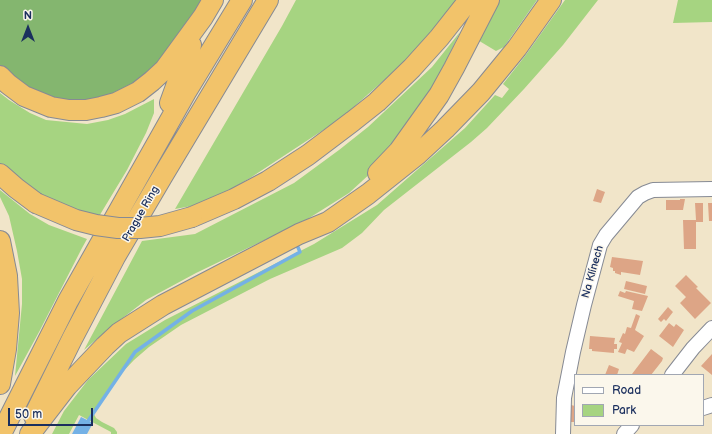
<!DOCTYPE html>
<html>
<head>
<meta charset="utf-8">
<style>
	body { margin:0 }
	#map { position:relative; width:712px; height:434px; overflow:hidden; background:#f1e5c9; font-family:"Balsamiq Sans",sans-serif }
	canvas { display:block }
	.legend { position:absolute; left:574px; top:374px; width:130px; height:52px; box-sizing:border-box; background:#fbf7ec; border:1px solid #a1a7b3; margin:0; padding:5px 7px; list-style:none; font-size:12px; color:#1b2f5e }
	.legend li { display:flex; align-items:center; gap:8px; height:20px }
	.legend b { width:20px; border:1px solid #a1a7b3 }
	.north { position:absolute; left:8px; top:8px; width:40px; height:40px; -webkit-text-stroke:3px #fbf7ec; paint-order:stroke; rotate:0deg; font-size:11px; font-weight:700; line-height:16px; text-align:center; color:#1b2f5e }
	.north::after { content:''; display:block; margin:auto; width:14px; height:18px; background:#1b2f5e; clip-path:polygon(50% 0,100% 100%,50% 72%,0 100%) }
	.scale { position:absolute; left:8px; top:408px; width:85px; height:18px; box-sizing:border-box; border:2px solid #1b2f5e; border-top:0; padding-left:5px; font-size:12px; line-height:14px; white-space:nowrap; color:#1b2f5e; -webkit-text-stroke:3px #fbf7ec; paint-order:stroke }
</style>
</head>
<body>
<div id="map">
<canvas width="712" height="434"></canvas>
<ul class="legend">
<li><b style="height:5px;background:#fff"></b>Road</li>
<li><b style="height:11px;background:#a6d481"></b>Park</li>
</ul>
<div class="north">N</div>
<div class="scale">50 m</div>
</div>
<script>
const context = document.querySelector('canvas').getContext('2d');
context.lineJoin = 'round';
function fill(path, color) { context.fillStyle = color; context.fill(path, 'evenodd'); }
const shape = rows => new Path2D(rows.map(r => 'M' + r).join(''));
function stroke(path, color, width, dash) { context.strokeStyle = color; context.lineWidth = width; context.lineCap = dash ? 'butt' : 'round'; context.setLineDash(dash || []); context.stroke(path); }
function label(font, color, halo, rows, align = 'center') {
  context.font = font + ' "Balsamiq Sans",sans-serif'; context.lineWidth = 3; context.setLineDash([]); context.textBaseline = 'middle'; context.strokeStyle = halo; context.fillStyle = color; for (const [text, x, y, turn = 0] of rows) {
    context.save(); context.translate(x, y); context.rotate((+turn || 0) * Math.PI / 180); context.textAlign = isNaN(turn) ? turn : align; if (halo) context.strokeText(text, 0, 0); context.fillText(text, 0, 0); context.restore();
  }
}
fill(shape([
	[296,0,456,0,436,27,399,67,340,119,250,178,208,203,175,209,282,26],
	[495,0,537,0,504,47,496,51,476,39],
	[565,0,598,0,563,45,524,89,487,128,471,142,384,210,362,233,342,248,270,279,181,325,149,347,134,360,114,381,94,414,96,418,102,422,114,428,117,432,117,434,111,434,111,432,79,415,69,434,52,434,64,411,88,380,126,344,165,320,314,244,377,205,465,128,495,95,502,98,509,89,503,84,525,56],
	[678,0,712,0,712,22,673,23],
	[460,32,433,87,373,171,349,193,306,220,196,273,146,300,111,327,84,350,142,241,195,234,294,183,339,150,368,127,432,67],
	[0,93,9,100,30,113,46,120,87,124,108,120,125,114,154,99,154,113,146,133,127,170,98,218,39,198,0,168],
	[0,190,30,214,49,225,87,239,82,248,39,332,15,376,22,304,22,279,17,251,9,216,0,197]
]), '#a6d481');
fill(shape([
	[0,0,201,0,174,51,129,89,83,103,36,94,8,75,0,65]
]), '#84b66f');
fill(shape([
	[81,417,93,423,87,434,72,434]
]), '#74b1e6');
stroke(shape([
	[86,424,135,352,192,311,300,252,297,245]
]), '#74b1e6', 3.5);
fill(shape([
	[597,189,605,192,601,203,593,201],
	[680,199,685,199,683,210,666,210,666,200,680,200],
	[695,203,703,203,703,222,696,222,696,249,684,249,683,220,696,220],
	[708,203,712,203,712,221,709,221],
	[612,257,643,261,640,275,621,272,621,275,615,273,615,271,613,271,613,268,610,267],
	[686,275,698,287,696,288,711,303,695,319,680,303,686,297,675,286],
	[626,281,647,286,645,294,624,289],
	[620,291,625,293,626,291,648,296,642,311,632,309,634,301,618,296],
	[668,307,673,312,666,321,664,319,661,322,658,319],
	[636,314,640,316,635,330,644,336,634,352,627,349,625,354,618,352,622,343,619,342,623,333,625,334,627,327,631,328],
	[669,323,674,327,676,324,684,330,673,347,659,336],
	[590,336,615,338,614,344,617,344,617,349,614,349,614,353,592,351,592,349,589,349],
	[651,349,663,358,662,361,651,375,634,375,632,374],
	[712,354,712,375,701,366],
	[609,365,619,369,617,375,605,375],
	[571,405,575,406,575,422,570,422]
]), '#dda586');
const minor = shape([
	[672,375,693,348,712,328],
	[703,408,712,405],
	[563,434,564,398,573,352,584,305,600,245,606,235,638,197,645,193,653,190,712,189],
	[624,434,632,425]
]);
const highway = shape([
	[0,76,8,84,24,96,51,107,69,110,86,110,101,107,116,103,138,92,152,81,165,69,203,17,213,0],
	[170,103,191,45],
	[378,173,399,151,439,95,454,68,489,0],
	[0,174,16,188,36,203],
	[192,217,234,199,268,181,308,155,353,121,377,102,412,68,439,38,469,0],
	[0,241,7,276,9,313,6,349,0,384],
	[34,416,72,339,115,257,162,177,268,0],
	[1,434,68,301,186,92,242,0],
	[30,434,67,386,105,346,119,333,163,305,299,234,328,222,368,194,417,155,445,129,481,92,517,48,551,0]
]);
stroke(minor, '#868a94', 16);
stroke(highway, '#868a94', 22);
stroke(minor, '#fff', 14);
stroke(highway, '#f2c36a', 20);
const highwayBridge = shape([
	[36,203,76,220,96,225,118,228,140,228,160,226,192,217]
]);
stroke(highwayBridge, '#868a94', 22, []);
stroke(highwayBridge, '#f2c36a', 20);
label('11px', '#1b2f5e', '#fbf7ec', [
	["Prague Ring",141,214,-60],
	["Na Klínech",593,272,-74]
]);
</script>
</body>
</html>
